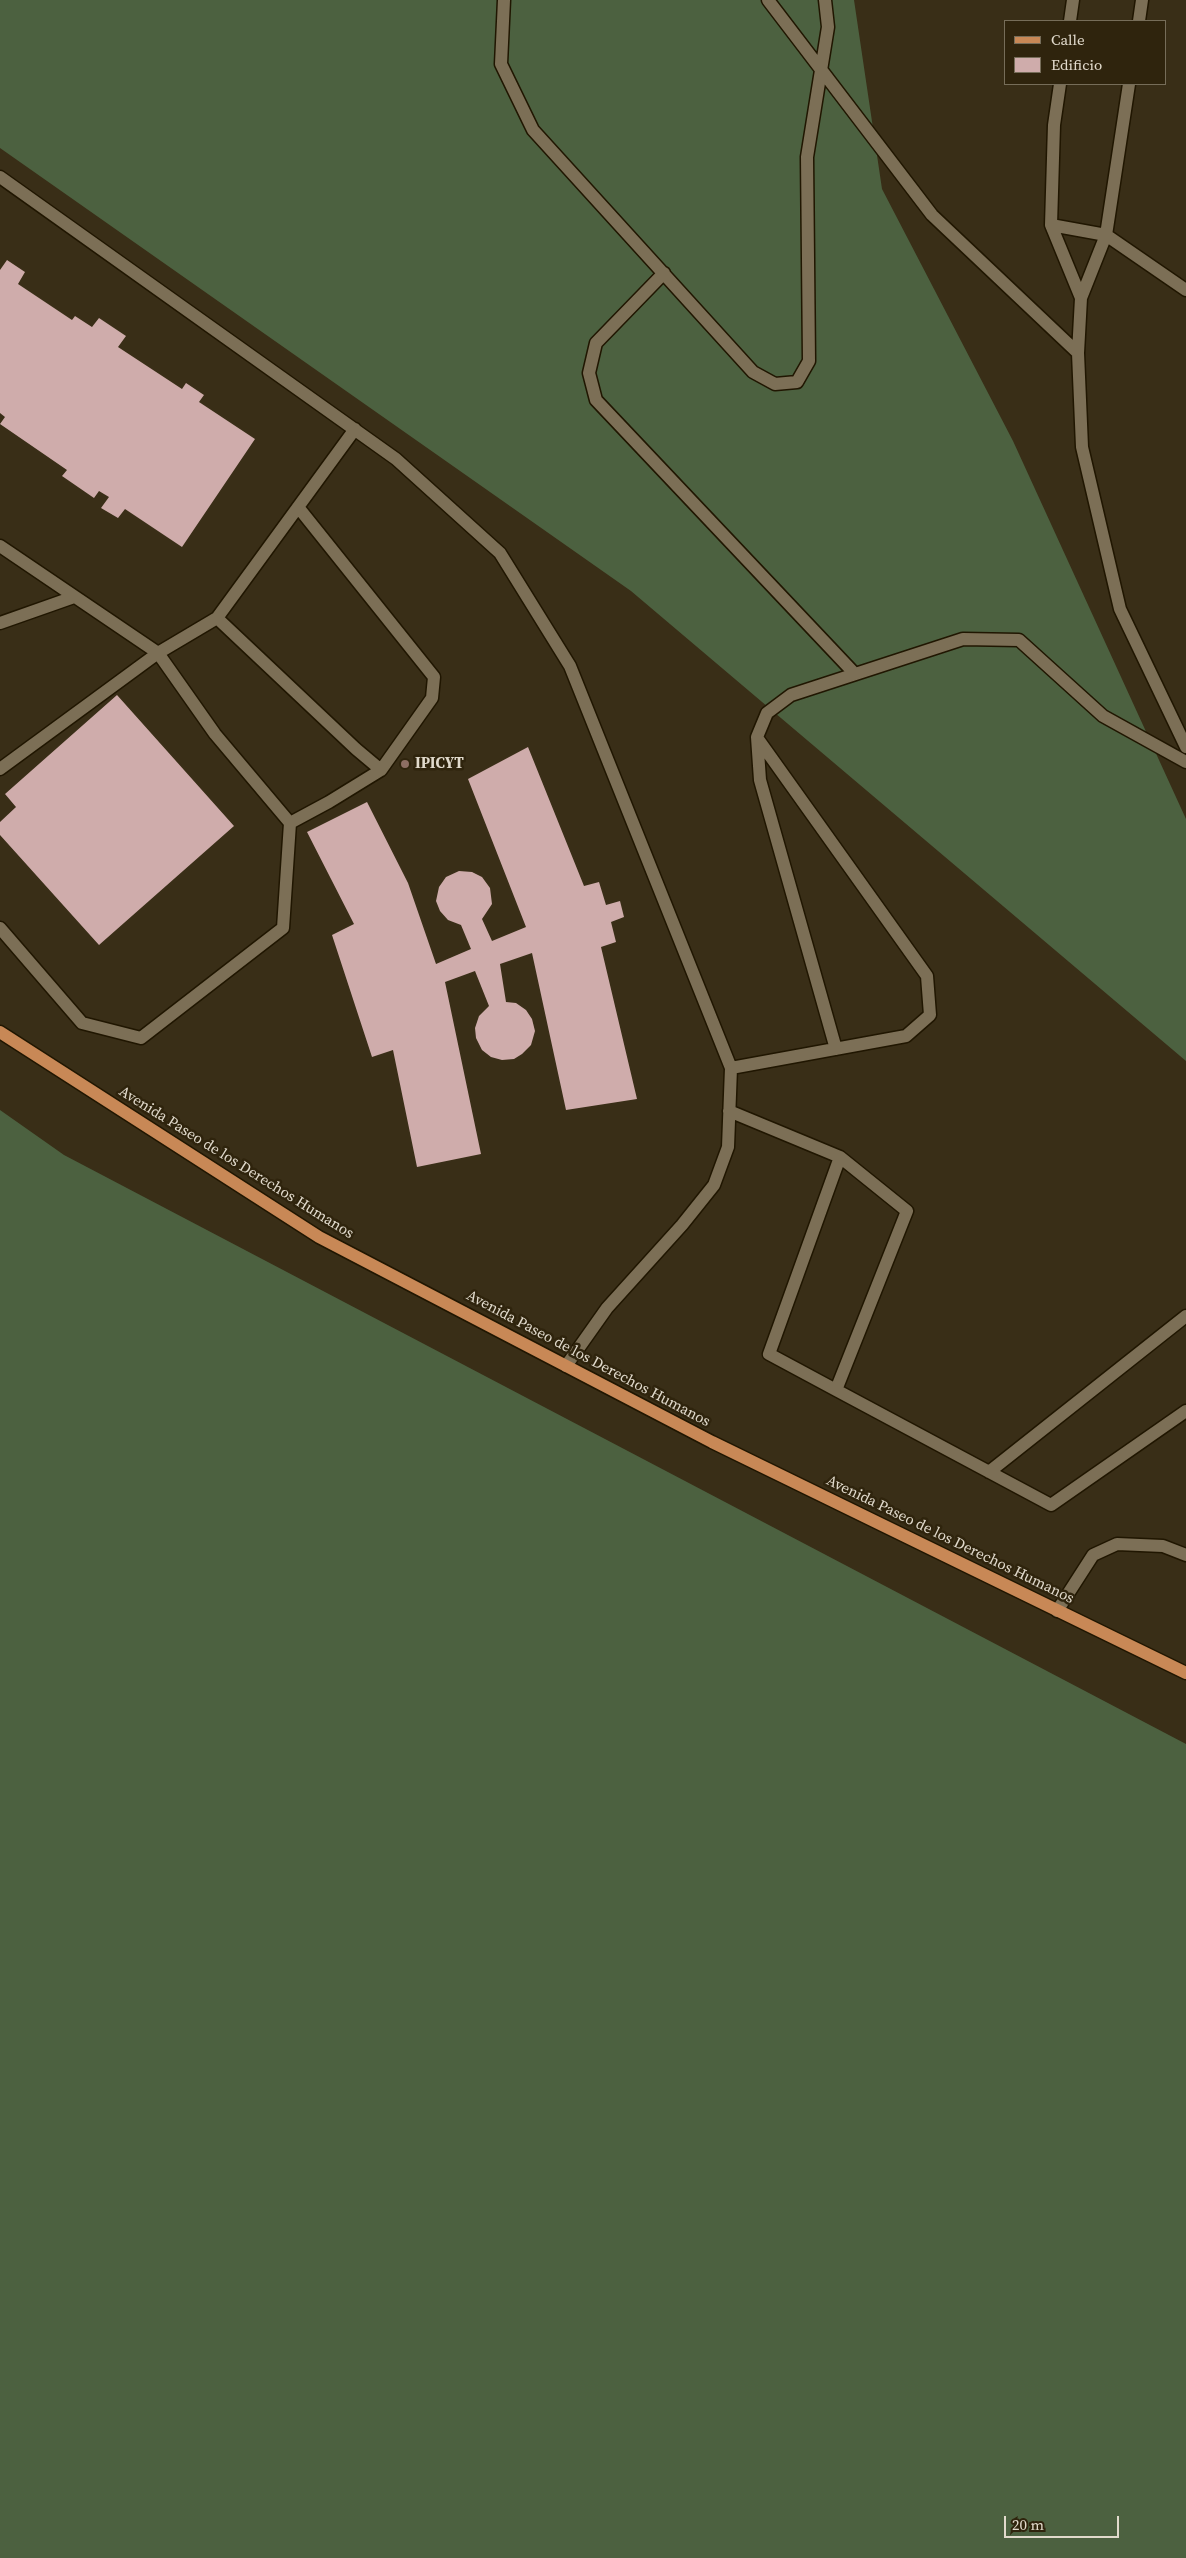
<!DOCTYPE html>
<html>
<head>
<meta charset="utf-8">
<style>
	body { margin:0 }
	#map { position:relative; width:1186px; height:2558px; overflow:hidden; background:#392e17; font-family:"Source Serif 4",serif }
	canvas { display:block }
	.legend { position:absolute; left:1004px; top:20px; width:162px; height:65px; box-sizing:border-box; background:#2f240d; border:1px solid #766d59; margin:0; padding:6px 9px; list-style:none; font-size:15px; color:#e1dacc }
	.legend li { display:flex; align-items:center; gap:10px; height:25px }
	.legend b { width:25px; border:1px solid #766d59 }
	.scale { position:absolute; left:1004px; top:2516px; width:115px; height:22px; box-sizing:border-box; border:2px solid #e1dacc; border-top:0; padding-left:6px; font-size:15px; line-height:18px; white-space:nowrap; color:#e1dacc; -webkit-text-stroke:4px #2f240d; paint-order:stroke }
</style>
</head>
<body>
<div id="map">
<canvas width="1186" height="2558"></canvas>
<ul class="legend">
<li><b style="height:6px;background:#c88856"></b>Calle</li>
<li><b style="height:14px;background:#cfacab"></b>Edificio</li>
</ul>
<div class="scale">20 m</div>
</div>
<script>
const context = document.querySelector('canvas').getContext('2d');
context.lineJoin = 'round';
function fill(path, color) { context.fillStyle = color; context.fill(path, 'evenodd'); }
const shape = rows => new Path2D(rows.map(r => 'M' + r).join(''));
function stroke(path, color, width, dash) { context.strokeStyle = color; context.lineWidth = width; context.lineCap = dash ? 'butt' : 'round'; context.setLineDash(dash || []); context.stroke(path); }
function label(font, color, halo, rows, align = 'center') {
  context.font = font + ' "Source Serif 4",serif'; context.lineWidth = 5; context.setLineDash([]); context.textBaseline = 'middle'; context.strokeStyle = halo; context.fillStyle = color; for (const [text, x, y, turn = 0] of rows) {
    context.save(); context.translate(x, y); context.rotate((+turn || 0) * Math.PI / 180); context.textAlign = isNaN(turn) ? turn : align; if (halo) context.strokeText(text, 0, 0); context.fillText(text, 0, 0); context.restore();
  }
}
fill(shape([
	[0,0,854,0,882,189,1013,441,1186,819,1186,1061,631,591,0,148],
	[0,1110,64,1155,1186,1744,1186,2558,0,2558]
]), '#4c6140');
fill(shape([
	[7,260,25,272,18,284,72,320,75,316,92,327,99,318,126,336,118,347,182,389,186,383,204,395,199,402,255,439,182,547,125,509,118,518,101,508,109,497,99,491,94,498,62,476,67,470,0,424,5,417,0,413,0,270],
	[117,695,234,826,99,945,0,835,0,822,16,807,5,794],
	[528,747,584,886,599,882,606,905,620,901,624,917,611,922,616,942,601,947,637,1099,566,1110,532,953,500,964,506,1002,516,1003,526,1010,532,1019,535,1031,531,1045,522,1054,514,1059,502,1060,491,1057,482,1050,476,1038,475,1028,479,1016,489,1006,475,971,445,982,481,1154,417,1167,393,1050,372,1057,332,935,354,924,307,832,367,802,408,883,436,964,471,949,461,925,448,920,440,911,436,901,439,887,446,877,459,871,472,872,482,877,490,888,492,904,482,919,492,941,526,927,468,779]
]), '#cfacab');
const minor = shape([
	[504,0,501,64,533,130,753,372,775,384,797,382,809,361,807,157,828,27,825,0],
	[768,0,932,215,1078,353],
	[1070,21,1073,0],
	[1139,21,1142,0],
	[1060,84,1054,125,1051,225,1081,298],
	[1129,84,1106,235,1081,298,1078,353,1082,447,1120,609,1186,747],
	[0,177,396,459,500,553,570,666,731,1068,728,1147,714,1185,682,1225,607,1308,566,1366],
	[1051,225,1106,235,1186,290],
	[664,273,596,343,589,373,596,400,855,674],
	[298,507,434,677,432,698,381,770],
	[0,546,158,653,215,734,290,823,283,928,141,1038,82,1023,0,928],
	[217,618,356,749,381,770,329,802,290,823],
	[0,623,74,597],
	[0,769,158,653,217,618,355,429],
	[836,1049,760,780,757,737,767,713,791,695,963,639,1019,640,1103,716,1186,762],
	[731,1068,906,1036,930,1015,927,976,758,739],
	[729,1111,840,1157,907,1211,836,1390,769,1354,840,1157],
	[836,1390,1051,1505,1186,1411],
	[989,1472,1186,1316],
	[1057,1611,1093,1555,1117,1544,1163,1546,1186,1555]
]);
const major = shape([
	[0,1032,319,1237,712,1442,1186,1673]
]);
stroke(minor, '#201601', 15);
stroke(major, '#201601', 15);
stroke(minor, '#7c6f56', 12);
stroke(major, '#c88856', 12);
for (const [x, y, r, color] of [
	[405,764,5,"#8d6e63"]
]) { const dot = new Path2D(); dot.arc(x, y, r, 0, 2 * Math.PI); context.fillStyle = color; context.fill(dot); stroke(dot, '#2f240d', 2); }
label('bold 15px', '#e1dacc', '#2f240d', [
	["IPICYT",415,764]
], 'left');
label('15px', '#e1dacc', '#2f240d', [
	["Avenida Paseo de los Derechos Humanos",236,1163,32],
	["Avenida Paseo de los Derechos Humanos",588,1359,28],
	["Avenida Paseo de los Derechos Humanos",950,1540,26]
]);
</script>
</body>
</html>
